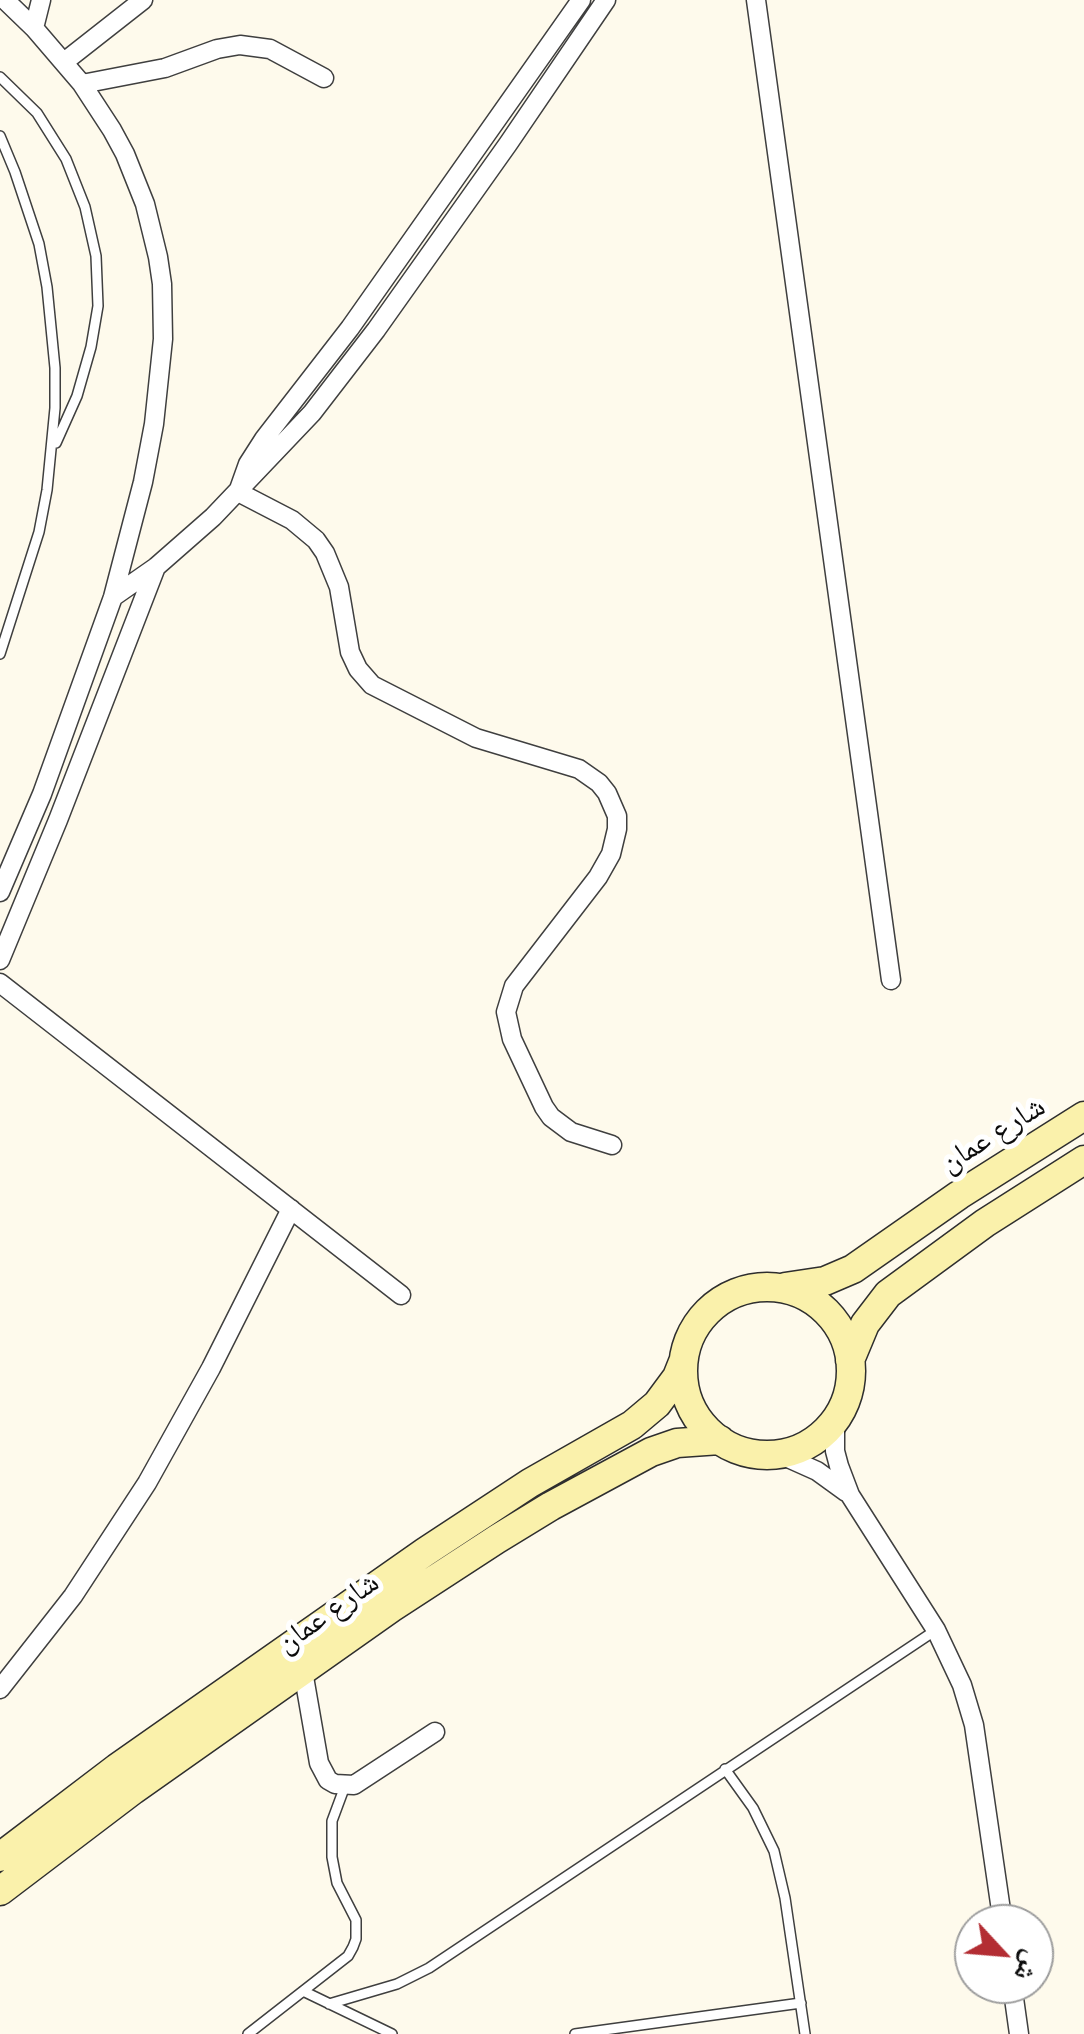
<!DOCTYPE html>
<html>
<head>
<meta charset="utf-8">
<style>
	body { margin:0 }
	#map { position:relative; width:1084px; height:2034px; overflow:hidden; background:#fefaec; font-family:Merriweather,"Noto Naskh Arabic",serif }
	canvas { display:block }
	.north { position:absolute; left:954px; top:1904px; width:100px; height:100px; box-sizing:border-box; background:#fff; border:2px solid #9e9e9e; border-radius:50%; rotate:116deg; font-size:28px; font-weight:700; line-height:40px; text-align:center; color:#0c0c0c }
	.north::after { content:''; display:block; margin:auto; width:35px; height:45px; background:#b32d33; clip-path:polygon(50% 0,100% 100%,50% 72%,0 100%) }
</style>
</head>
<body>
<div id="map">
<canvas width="1084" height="2034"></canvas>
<div class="north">ش</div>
</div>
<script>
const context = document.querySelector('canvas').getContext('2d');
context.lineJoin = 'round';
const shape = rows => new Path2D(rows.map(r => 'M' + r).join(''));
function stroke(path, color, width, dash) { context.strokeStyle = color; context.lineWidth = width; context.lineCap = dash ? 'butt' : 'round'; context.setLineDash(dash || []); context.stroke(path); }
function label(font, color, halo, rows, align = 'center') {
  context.font = font + ' Merriweather,"Noto Naskh Arabic",serif'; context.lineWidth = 10; context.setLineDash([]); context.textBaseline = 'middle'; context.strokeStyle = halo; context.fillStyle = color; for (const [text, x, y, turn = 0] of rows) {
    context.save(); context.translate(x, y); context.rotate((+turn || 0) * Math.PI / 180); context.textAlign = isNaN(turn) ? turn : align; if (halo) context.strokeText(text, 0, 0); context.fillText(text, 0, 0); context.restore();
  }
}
const lane = shape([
	[0,77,37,113,66,159,85,207,96,256,98,306,91,347,77,396,56,443],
	[0,136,15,172,39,244,47,287,55,368,55,408,47,490,39,532,0,654],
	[725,1769,753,1808,774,1851,785,1898,805,2034],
	[303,1991,392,2034],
	[329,2004,397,1984,429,1968,936,1630],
	[248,2034,348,1956,353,1947,356,1939,356,1920,337,1883,332,1857,332,1821,345,1786],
	[575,2034,801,2003]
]);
const street = shape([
	[581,0,350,328,264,439,248,464,238,492,292,520,316,540,325,553,339,587,350,652,358,669,372,685,476,738,579,769,599,783,607,793,617,816,617,829,611,854,598,877,514,986,506,1012,512,1039,544,1107,551,1117,571,1132,612,1145],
	[756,0,891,980],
	[34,28,41,0],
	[64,62,143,0],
	[82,84,165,68,217,49,240,45,270,49,324,78],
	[113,597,156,567,213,517,312,413,376,330,508,144,606,0],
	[0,892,42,794,113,597,143,482,154,424,163,339,162,284,158,257,145,204,125,154,112,130,82,84,34,28,5,0],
	[0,960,58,820,156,567],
	[0,983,401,1295],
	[835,1419,835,1451,839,1466,850,1495,936,1630,962,1685,974,1725,1003,1924],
	[779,1454,817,1471,846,1492],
	[303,1671,319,1763,328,1780,335,1784,354,1785,435,1732],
	[0,1689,73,1596,147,1483,211,1368,291,1209],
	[1012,1984,1019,2034]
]);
const secondary = shape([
	[785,1287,825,1281,853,1269,959,1195,1084,1116],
	'683 1371a84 84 0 1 1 168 0a84 84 0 1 1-168 0Z',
	[850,1360,865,1324,888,1294,985,1223,1084,1160],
	[0,1857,117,1768,425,1552,530,1483,632,1425,657,1404,677,1377,683,1362],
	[0,1891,133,1790,391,1608,497,1539,551,1506,651,1452,677,1443,720,1440]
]);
stroke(lane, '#3f3f3f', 12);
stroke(street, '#3f3f3f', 21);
stroke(secondary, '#2e2e2e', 31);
stroke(lane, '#fff', 9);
stroke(street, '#fff', 18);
stroke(secondary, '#faf1ab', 28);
label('30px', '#0c0c0c', '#fff', [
	["شارع عمان",993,1135,-32],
	["شارع عمان",328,1613,-35]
]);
</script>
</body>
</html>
